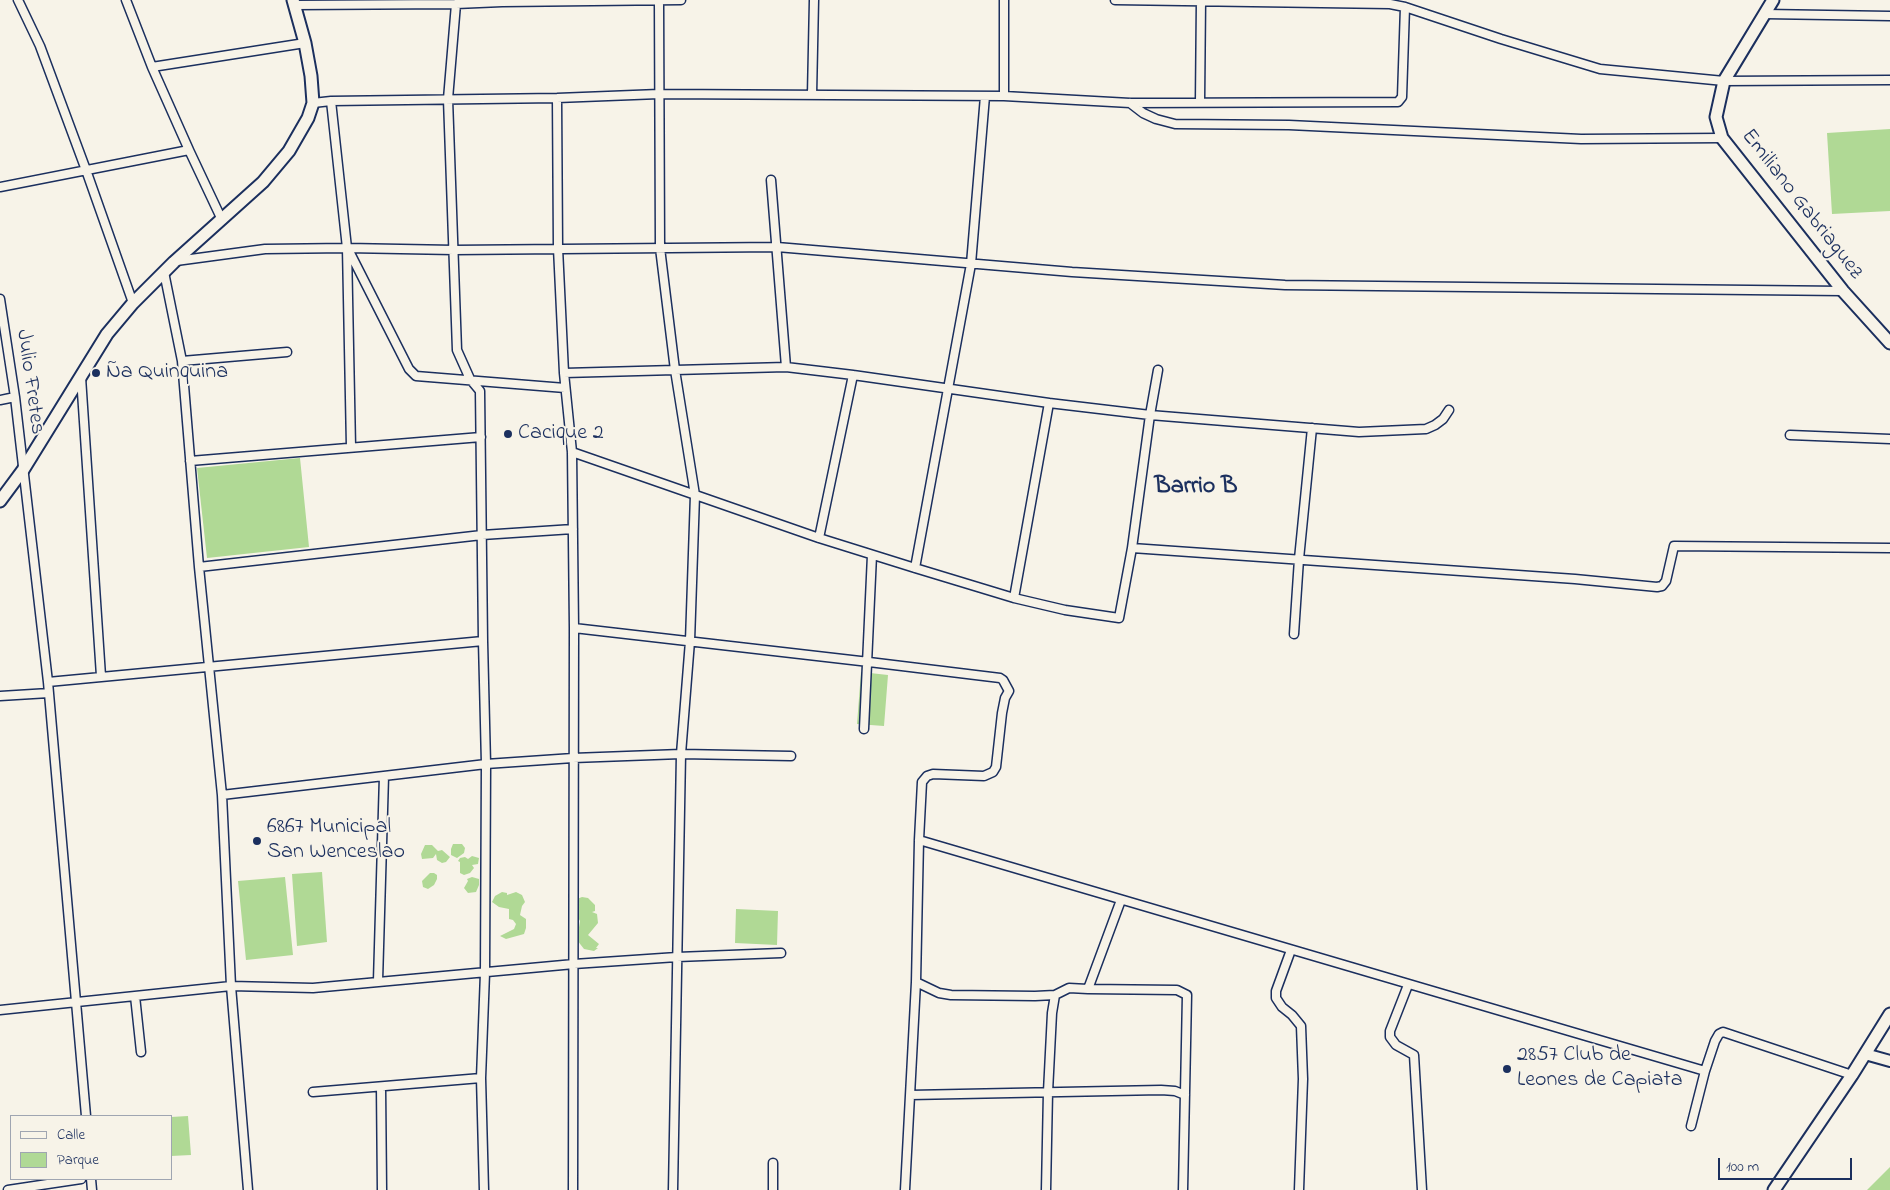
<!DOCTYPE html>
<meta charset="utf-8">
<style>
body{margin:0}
#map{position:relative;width:1890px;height:1190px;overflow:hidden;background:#f7f3e8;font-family:"Indie Flower",sans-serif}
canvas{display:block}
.legend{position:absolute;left:10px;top:1115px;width:162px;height:65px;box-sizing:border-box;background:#f7f3e8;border:1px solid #9fa5b1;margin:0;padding:6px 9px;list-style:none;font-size:15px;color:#1b2f5e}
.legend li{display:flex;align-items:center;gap:10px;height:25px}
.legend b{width:25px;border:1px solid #9fa5b1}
.scale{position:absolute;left:1718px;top:1158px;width:134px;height:22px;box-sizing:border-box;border:2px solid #1b2f5e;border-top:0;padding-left:6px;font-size:15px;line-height:18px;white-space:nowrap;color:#1b2f5e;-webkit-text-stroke:4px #f7f3e8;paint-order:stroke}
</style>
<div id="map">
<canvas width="1890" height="1190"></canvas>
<ul class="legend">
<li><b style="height:6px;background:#f7f3e8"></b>Calle</li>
<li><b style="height:14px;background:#b0d995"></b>Parque</li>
</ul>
<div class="scale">100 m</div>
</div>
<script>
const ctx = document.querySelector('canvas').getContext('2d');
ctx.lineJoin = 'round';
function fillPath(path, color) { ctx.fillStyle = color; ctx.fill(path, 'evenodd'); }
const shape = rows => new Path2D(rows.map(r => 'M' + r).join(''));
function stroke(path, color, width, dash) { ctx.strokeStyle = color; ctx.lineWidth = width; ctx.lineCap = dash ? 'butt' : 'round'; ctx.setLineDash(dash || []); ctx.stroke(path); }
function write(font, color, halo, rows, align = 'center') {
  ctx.font = font + ' "Indie Flower",sans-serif'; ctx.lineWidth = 4; ctx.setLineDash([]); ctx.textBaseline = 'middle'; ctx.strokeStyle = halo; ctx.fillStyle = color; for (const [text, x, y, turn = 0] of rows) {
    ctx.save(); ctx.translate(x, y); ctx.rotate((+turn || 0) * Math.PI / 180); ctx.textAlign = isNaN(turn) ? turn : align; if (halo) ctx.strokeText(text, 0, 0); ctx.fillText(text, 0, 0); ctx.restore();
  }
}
fillPath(shape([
 [1890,129,1890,211,1832,214,1827,133],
 [300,458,309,547,207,558,197,468],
 [861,672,888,675,884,726,857,724],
 [453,844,462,844,465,848,464,853,457,858,451,855,451,849],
 [425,845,432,845,438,851,442,850,450,857,446,862,442,863,437,860,436,854,433,858,422,859,421,854],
 [472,856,479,858,478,864,472,865,474,868,470,873,464,875,460,873,460,862,458,861,460,858,465,857,468,859],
 [322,872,327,942,297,946,292,874],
 [430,873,434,873,437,875,437,879,434,885,428,889,423,887,422,881],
 [285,877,293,955,246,960,238,881],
 [472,877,479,879,479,885,476,892,468,893,464,888,468,881,467,879],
 [502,892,507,893,507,895,516,892,522,895,525,902,522,906,520,915,526,919,526,928,524,934,506,939,500,936,514,929,516,924,513,920,509,919,509,909,499,907,492,902,495,896],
 [582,897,588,898,595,905,595,911,592,912,597,914,598,923,588,935,599,944,596,948,598,948,594,951,584,949,577,940,580,921,577,916,577,899],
 [736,909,778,911,777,945,735,943],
 [188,1116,191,1155,171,1156,171,1117],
 [1890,1167,1890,1190,1867,1190]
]), '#b0d995');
const minor = shape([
 [18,0,40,46,86,170,133,303],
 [126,0,152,67,189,150],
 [1004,0,1004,96],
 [1115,0,1390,4,1405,7],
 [659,1,660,248,675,370,695,495,690,641,681,754,673,1190],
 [456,4,448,99,457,350,470,379,480,391,483,641,486,764,485,973,481,1078,484,1190],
 [294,5,456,4,502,2,681,0],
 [1765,14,1890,16],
 [152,67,305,43],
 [812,95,814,0],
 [557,98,558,248,564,373],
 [331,101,347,248,351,447],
 [1200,102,1201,0],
 [313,103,331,101,557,98,659,94,1004,96,1130,103,1398,102,1402,97,1405,7,1501,39,1600,69,1724,81,1890,80],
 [1130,103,1143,113,1156,119,1175,124,1289,125,1581,139,1722,138],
 [771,180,786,367],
 [0,187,189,150,222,220],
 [348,249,409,369,416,376,565,388],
 [176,261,265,249,347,248,454,250,777,247,1072,272,1285,285,1843,291],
 [164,272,182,361,199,567,222,795,231,986,248,1190],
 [0,299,15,397,48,682,86,1116],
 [182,361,287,352],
 [81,377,101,676],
 [0,400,15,397],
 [1790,435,1890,439],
 [572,452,819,538,915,568,1014,598,1065,610,1119,618,1132,548,1150,415,1158,370],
 [190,461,481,437],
 [819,538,853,375],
 [1132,548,1575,579,1657,587,1662,586,1666,581,1674,546,1890,548],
 [199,567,482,535,573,529],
 [915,568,971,264,985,96],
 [1014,598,1049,403],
 [574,628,869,662,1000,678,1003,680,1009,691,1005,698,1002,713,996,767,993,772,984,776,933,774,927,776,922,782,919,840,916,982,939,993,951,995,1035,996,1055,995],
 [1294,634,1299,559,1312,428],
 [48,682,483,641],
 [0,696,49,693],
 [864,729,872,555],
 [222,795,486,764,573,758,681,754,791,756],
 [919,840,1705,1071,1715,1041,1719,1034,1723,1032,1852,1075],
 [1291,950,1276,991,1276,998,1282,1007,1292,1015,1301,1026,1303,1079,1299,1190],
 [378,981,384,776],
 [1408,985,1390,1031,1390,1037,1396,1045,1414,1055,1422,1190],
 [1088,989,1177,990,1187,995,1183,1190],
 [135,996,141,1052],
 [0,1010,231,986,313,988,574,964,677,957,781,953],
 [381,1087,382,1190],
 [313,1092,481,1078],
 [910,1095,1161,1090,1175,1091,1185,1095],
 [1691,1126,1705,1071],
 [91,1179,92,1190],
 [8,1190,81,1179],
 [573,1190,574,628,572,452,564,373,786,367,853,375,1049,403,1150,415,1359,432,1426,429,1435,425,1443,419,1449,410],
 [773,1190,773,1163],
 [905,1190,916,982],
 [1046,1190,1048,1092,1052,1013,1055,995,1069,988,1088,989,1121,900]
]);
const tertiary = shape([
 [1865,1054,1890,1061]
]);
const secondary = shape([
 [1773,0,1724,81,1716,117,1722,138,1843,291,1890,343],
 [0,501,23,470,107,334,133,303,174,262,263,182,289,151,308,118,313,103,311,76,305,43,293,0],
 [1774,1190,1852,1075,1890,1014]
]);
stroke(minor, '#1b2f5e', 11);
stroke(tertiary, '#1b2f5e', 14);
stroke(secondary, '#1b2f5e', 15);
stroke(minor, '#f7f3e8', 8);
stroke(tertiary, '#f7f3e8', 10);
stroke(secondary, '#f7f3e8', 11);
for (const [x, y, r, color] of [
 [96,373,5,"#1b2f5e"],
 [508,434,5,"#1b2f5e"],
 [257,841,5,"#1b2f5e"],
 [1507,1069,5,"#1b2f5e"]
]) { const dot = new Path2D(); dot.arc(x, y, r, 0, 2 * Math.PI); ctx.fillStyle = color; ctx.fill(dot); stroke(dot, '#f7f3e8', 2); }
write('22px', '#1b2f5e', '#f7f3e8', [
 ["Emiliano Gabriaguez",1801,205,52],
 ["Julio Fretes",29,382,82]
]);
write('22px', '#1b2f5e', '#f7f3e8', [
 ["Ña Quinquina",106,373],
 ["Cacique 2",518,434],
 ["6867 Municipal",267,828],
 ["San Wenceslao",267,853],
 ["2857 Club de",1517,1056],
 ["Leones de Capiata",1517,1081]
], 'left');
write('bold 24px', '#1b2f5e', '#f7f3e8', [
 ["Barrio B",1196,488]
]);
</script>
